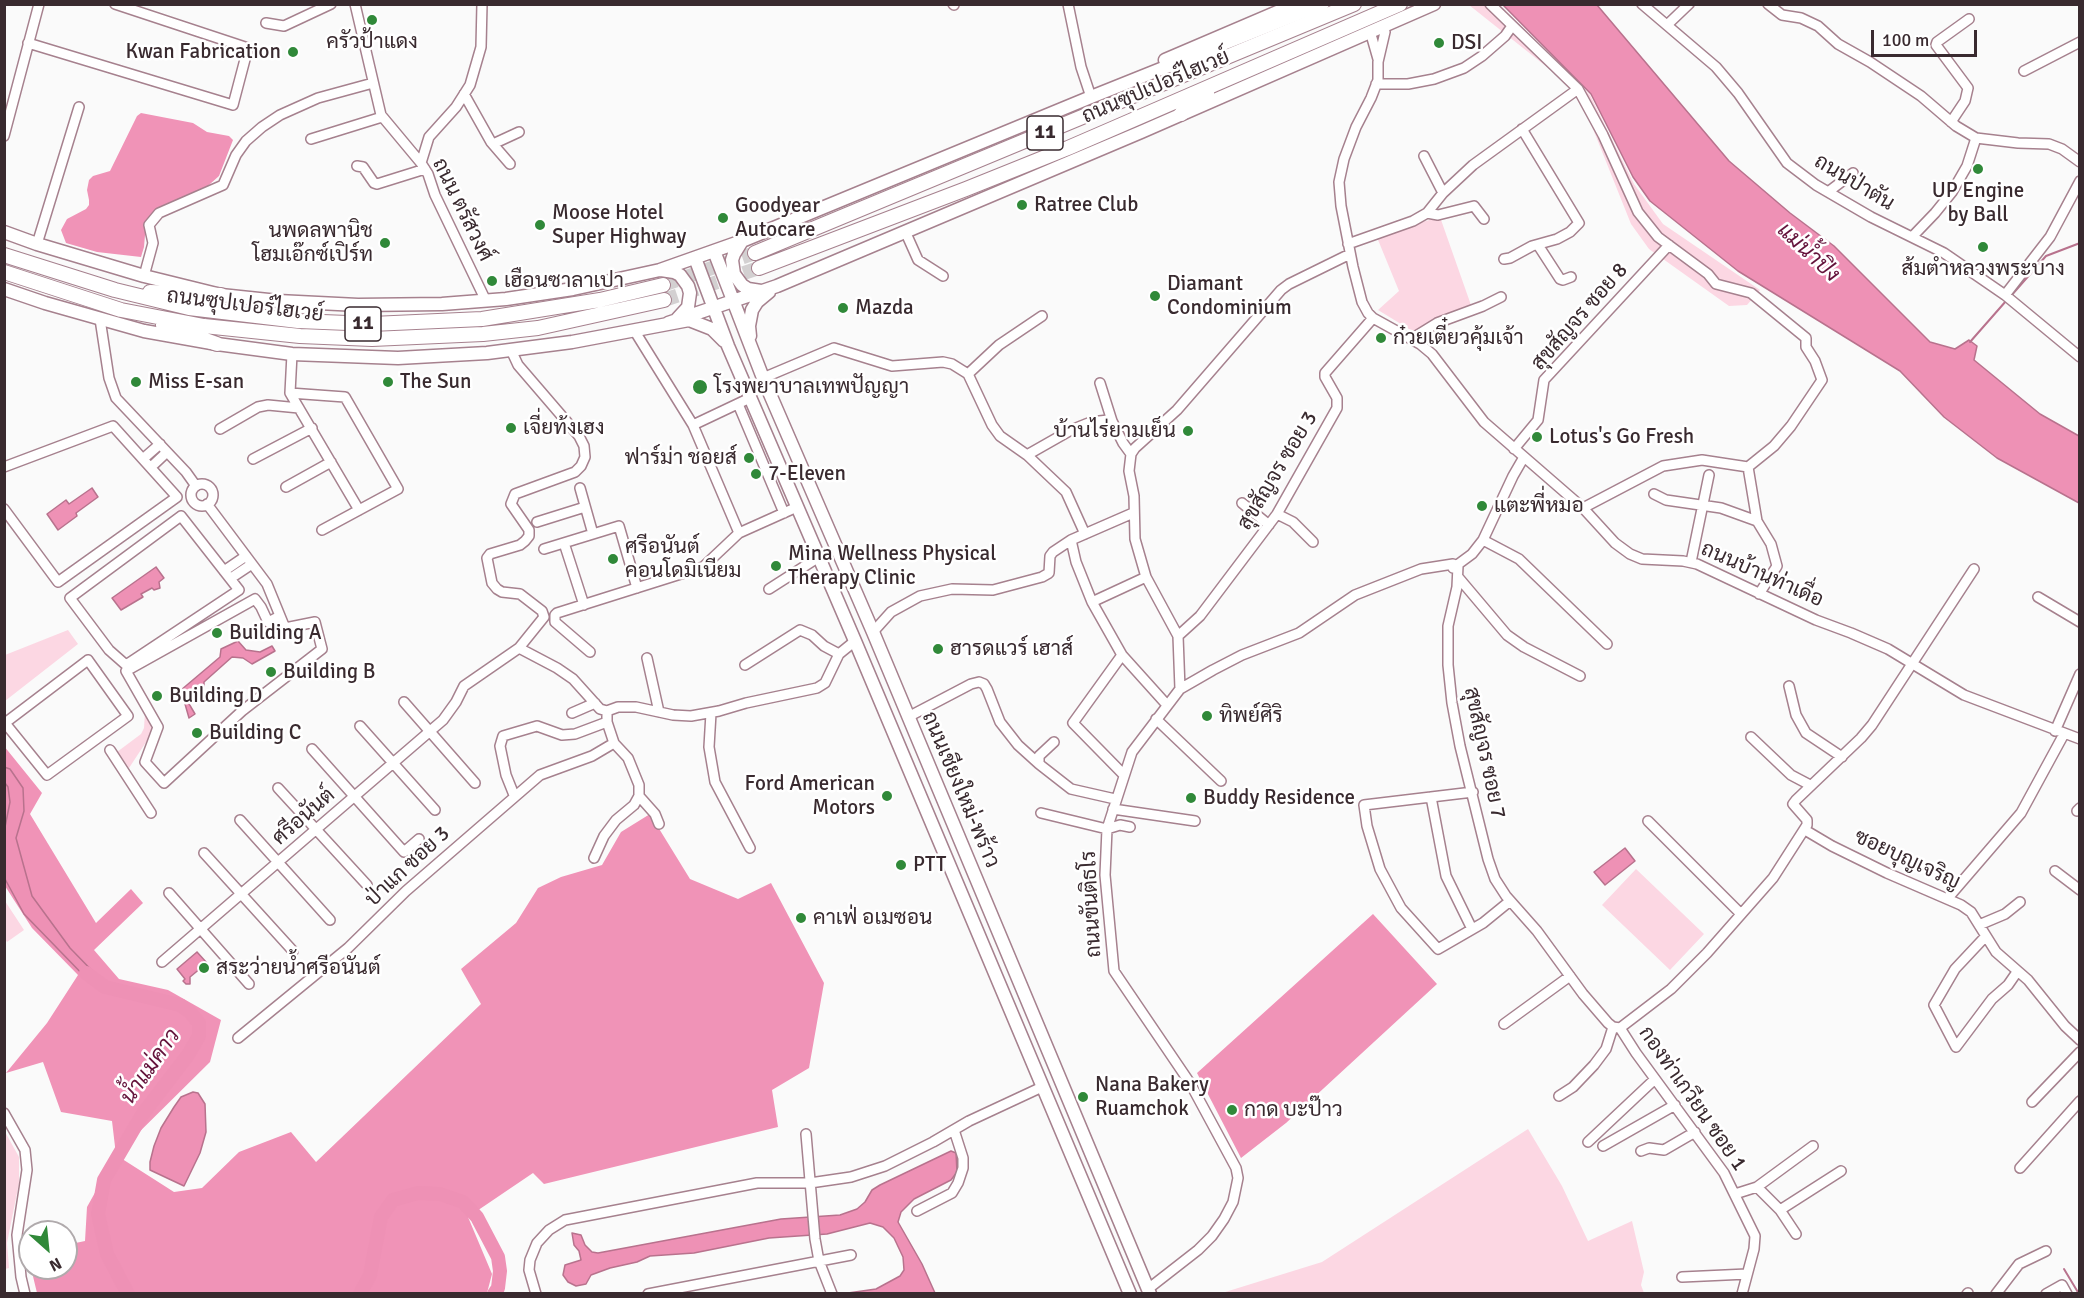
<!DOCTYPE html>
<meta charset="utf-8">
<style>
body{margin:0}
#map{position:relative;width:2084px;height:1298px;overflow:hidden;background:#fafafa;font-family:Signika,sans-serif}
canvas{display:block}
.frame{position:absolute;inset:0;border:6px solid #392a2f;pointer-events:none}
.north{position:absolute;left:18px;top:1220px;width:60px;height:60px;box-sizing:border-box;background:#fff;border:2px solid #b0aaac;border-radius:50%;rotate:153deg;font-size:16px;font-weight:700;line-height:24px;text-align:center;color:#392a2f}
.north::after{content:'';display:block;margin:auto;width:21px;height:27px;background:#308939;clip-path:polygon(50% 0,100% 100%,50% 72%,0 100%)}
.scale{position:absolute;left:1871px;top:30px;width:106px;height:27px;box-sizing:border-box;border:3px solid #392a2f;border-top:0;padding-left:8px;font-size:18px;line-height:21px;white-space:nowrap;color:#392a2f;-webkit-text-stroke:4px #fff;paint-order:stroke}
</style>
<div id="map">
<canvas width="2084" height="1298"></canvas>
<div class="frame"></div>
<div class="north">N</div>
<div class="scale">100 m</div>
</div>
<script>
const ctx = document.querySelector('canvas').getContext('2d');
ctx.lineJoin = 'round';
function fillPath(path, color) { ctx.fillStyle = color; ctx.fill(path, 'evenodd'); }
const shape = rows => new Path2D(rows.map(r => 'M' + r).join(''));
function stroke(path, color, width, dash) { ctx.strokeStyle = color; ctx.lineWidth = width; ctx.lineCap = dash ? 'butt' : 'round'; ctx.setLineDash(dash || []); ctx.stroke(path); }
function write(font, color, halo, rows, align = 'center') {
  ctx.font = font + ' Signika,Sarabun,sans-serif'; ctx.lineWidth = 5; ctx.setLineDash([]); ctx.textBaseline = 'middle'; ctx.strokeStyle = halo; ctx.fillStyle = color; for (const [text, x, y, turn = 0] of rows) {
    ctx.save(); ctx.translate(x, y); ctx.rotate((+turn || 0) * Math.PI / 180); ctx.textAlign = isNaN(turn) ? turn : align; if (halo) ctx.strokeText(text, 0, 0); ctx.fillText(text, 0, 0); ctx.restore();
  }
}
fillPath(shape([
 [1469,5,1500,5,1590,95,1634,184,1663,224,1760,290,1747,305,1729,306,1649,249,1631,224,1583,104,1567,83],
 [1440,217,1472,308,1414,332,1378,310,1399,291,1376,235],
 [68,630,78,644,5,701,5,655],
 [145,712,156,727,129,768,117,752,141,734,144,728],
 [1636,869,1704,934,1670,970,1602,905],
 [5,901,24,930,7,942,5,939],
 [1528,1129,1562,1186,1588,1241,1632,1221,1644,1272,1641,1285,1644,1293,1222,1293,1322,1262],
 [4,1130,19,1157,19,1183,7,1243,9,1268,5,1269]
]), '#fcd7e3');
fillPath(shape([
 [141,113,193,123,207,132,229,136,233,140,219,176,200,193,155,210,146,223,144,247,141,257,97,252,66,243,61,230,67,219,86,209,89,205,89,200,87,190,89,180,93,176,110,171,137,116],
 [4,746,42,793,30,814,96,923,131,889,143,903,94,950,119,979,168,990,221,1020,210,1062,116,1155,174,1192,202,1188,239,1152,291,1132,316,1162,481,1004,461,969,516,923,538,888,561,877,602,865,621,832,650,814,690,879,738,899,771,883,824,983,809,1068,772,1090,778,1127,544,1184,533,1173,468,1217,492,1274,487,1293,37,1293,31,1268,66,1268,66,1245,85,1241,87,1207,116,1155,112,1121,61,1112,43,1062,6,1073,47,1023,78,975,32,928,5,886],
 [1373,914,1437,984,1286,1123,1241,1158,1197,1073]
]), '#f093b7');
const water = shape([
 [1503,5,1597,5,1729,161,1790,213,1834,246,1930,342,1955,349,1969,340,1977,346,1974,360,2040,414,2079,436,2079,503,1997,458,1944,417,1900,371,1738,271,1650,201,1633,177,1591,94,1503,5],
 [92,488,98,497,76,513,77,516,58,530,47,514,66,500,69,504,92,488],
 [156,567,164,578,159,582,160,588,154,590,152,588,141,594,143,597,121,610,112,598,156,567],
 [238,641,246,650,260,652,272,646,275,651,252,664,243,658,232,657,204,682,204,690,192,694,188,702,195,714,189,718,181,690,220,657,221,649,238,641],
 [4,767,10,769,23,788,24,811,16,838,32,896,70,948,104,983,90,982,24,914,5,879,5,827,10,802,8,787,5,783,4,767],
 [1625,848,1635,861,1605,885,1594,872,1625,848],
 [197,952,207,963,190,977,190,984,186,984,183,981,185,979,177,969,197,952],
 [193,1092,198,1093,205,1104,206,1132,200,1153,184,1186,150,1170,150,1162,154,1146,161,1128,174,1107,181,1097,193,1092],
 [951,1151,956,1153,957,1172,951,1180,914,1199,901,1212,898,1222,922,1264,935,1293,848,1293,876,1289,900,1276,904,1270,903,1257,894,1238,883,1227,870,1223,827,1234,769,1238,694,1253,650,1256,637,1262,610,1268,591,1275,586,1284,576,1286,568,1282,563,1275,565,1265,581,1260,579,1251,574,1245,572,1233,581,1235,585,1245,592,1252,598,1253,781,1219,840,1215,857,1209,865,1202,872,1190,880,1185,951,1151]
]);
fillPath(water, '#ee91b5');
stroke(water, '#b8728d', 1.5);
stroke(shape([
 [2010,297,2046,256,2080,243],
 [1970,342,2006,301],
 [2064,1269,2079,1294]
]), '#b8728d', 2);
stroke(shape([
 [86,973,105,987,180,1005,190,1012,199,1023,199,1036,188,1055,142,1115,104,1180,98,1214,107,1254,128,1294],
 [360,1294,370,1275,381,1217,393,1200,418,1193,440,1194,463,1202,477,1217,498,1257,500,1271,498,1288,494,1294]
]), '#ee91b5', 14);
stroke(shape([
 [663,285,755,253],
 [664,300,759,268]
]), '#d3d0d1', 14, [14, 7]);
const minor = shape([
 [355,4,381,115,421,163,428,174,435,195,486,301],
 [953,4,954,5],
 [1068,4,1081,67,1091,97],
 [1490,4,1578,89,1603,135,1638,212,1658,237,1708,274,1716,284,1751,293,1806,338,1806,347,1815,361,1822,380,1791,426,1774,446,1748,467,1757,521,1771,544,1777,566,1759,594],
 [1642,4,1716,67,1738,93,1787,163,1816,185,1871,217,1944,253,2005,295,2080,357],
 [1768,4,1782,15,1801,18,1818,26,1838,44,1870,62,1921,96,1956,126,1976,138,2018,143,2049,144,2062,149,2080,162],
 [266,23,284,26,331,4],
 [1667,25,1689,4],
 [1385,32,1378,62,1378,80,1371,98,1356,127,1344,159,1339,182,1341,206,1353,267,1362,302,1368,313,1373,318,1420,344,1432,354,1484,422,1583,508,1615,543,1630,554,1642,559,1683,561,1697,564,1816,620,1851,633,1888,649,1964,695,2080,739],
 [1372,38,1378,59],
 [28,43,233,105,248,48,115,4],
 [2024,71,2080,42],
 [1376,84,1408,84,1434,79,1464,68,1482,56,1505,36,1512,26],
 [464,94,491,142,510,164],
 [1951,122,1965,101,1968,88,1936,45,1937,42,1969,19],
 [4,136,39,4],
 [311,139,382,117],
 [493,144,519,132],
 [1424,156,1443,193],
 [421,163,429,137,456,107,470,85,481,47,482,4],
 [357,166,363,167,374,183,377,184,425,169],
 [1828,192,1853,173],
 [1427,213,1438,215,1474,206,1484,219],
 [905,231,918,260,943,276],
 [1912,237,1935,213,1952,192,1967,166,1976,138],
 [37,244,79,107],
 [1348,244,1413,221,1427,213,1443,193,1473,165,1578,89],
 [1538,245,1560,279,1563,280,1571,277],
 [1504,259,1510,258,1532,246,1557,239,1570,232,1579,223,1522,129],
 [144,276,153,243,149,225,159,213,223,185,236,155,246,141,262,127,280,115,318,98,373,83],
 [2005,295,2050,237,2080,181],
 [100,319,109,378,116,398,186,472,196,486],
 [634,330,693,425,739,533],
 [1411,339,1437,323,1483,306,1501,297],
 [292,354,290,393,359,510],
 [968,374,999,345,1042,316],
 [763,378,834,348,892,366,943,362,952,364,968,374,992,425,1000,436,1027,455,1066,492,1085,534],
 [1100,383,1112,421],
 [290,393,345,397,398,489,322,530],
 [738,404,784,513],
 [693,425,750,398],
 [220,429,258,407,268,405,299,408],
 [1514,449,1538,420,1544,380,1669,245],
 [1027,455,1071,430,1091,422,1108,420,1112,421,1123,443,1131,454],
 [144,458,160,444],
 [253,459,312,428],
 [4,467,113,426,177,497,58,582,4,509],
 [151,467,167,452],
 '191 495a11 11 0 1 1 22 0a11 11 0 1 1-22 0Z',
 [286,487,331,462],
 [580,488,593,534],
 [1654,494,1666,500,1721,508,1757,521],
 [1242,503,1269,525],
 [207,504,267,584,285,628,315,622,322,649,242,711,164,783,145,762,158,727,126,671,255,599,261,607,268,622,280,616],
 [1583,508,1663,466,1702,460,1748,467],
 [1277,514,1293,522,1313,542],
 [181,516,239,590,126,665,109,650,70,598,181,516],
 [537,522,585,507],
 [1071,540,1076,562,1092,602,1122,655,1167,705],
 [1483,540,1519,559,1607,644],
 [564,543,584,605],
 [544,549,619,526,637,588],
 [1691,562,1709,475],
 [1458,566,1457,587,1448,626,1448,665,1452,703,1460,746,1488,859,1495,879,1506,896,1537,931,1583,994,1608,1023,1613,1027,1620,1028],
 [1453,568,1472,554,1483,540,1513,476,1524,457],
 [224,571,246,556],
 [1458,577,1507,635,1524,647,1580,676],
 [231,578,252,564],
 [769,589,819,557],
 [2038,597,2080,622],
 [1092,602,1146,577],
 [873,632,891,612,920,596,952,589,993,590,1042,577,1049,573,1050,556,1053,552,1071,540,1133,513],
 [1178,636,1200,616,1277,514,1337,408,1337,398,1325,377,1325,373,1373,318],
 [519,648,557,668,573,679,600,709,607,711,618,707,636,707,673,715,691,716,719,711,746,703,817,688,825,683,839,654,855,641],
 [590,652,555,622,555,615,557,613,703,567,739,533,797,507],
 [1122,655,1073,723,1124,775],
 [647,658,659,712],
 [88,660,128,716,47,775,5,723,88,660],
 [745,665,800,630,812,635,824,646,839,654],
 [1789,686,1796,715,1806,733,1842,757],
 [1180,689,1178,636,1146,577,1135,539,1134,496,1129,471,1131,454,1135,448,1177,410,1281,290,1289,284,1350,254],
 [404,702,475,783],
 [572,713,595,703],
 [711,713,709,747,715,782,750,848],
 [908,717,971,684,979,682,984,684,987,689,1000,722,1018,745,1039,764],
 [1156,719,1221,781],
 [360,726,435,810],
 [2055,731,2080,674],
 [1751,737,1791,775,1810,785],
 [1054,742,1039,756,1039,764,1071,789,1115,799],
 [312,749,404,852,419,839],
 [110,750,151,813],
 [278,788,367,885],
 [1473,792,1364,805,1367,826,1380,869,1401,908,1438,949,1483,923,1510,901],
 [514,795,506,775,500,746,503,736,537,726,562,735,575,734,607,722],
 [639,796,655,814,659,824],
 [1431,797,1446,876,1472,929],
 [1113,809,1195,821],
 [2077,811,2080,808],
 [1041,813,1107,829,1120,825,1130,827],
 [240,820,330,920],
 [1648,821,1741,914],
 [1805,830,1832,846,1887,873,1961,905,1971,912,1996,952,2028,980,2065,1026,2080,1040],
 [204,853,293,951],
 [594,858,604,836,616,820,634,805,639,796,639,785,628,758,614,743,607,722,607,711],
 [2055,871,2080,890],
 [169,893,249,984],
 [1947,899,2021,813,2064,734],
 [1979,925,2005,914,2020,902],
 [1985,937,1955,969,1934,1005,1956,1047,1992,999,2008,985,2017,972],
 [162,962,429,732,443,720,456,702,464,686,519,648,544,617,542,611,520,594,502,592,497,589,492,583,487,558,490,554,520,545,525,541,529,536,529,530,511,504,515,494,575,472,581,466,585,457,584,446,579,436,518,365,511,350],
 [1504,1024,1570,976],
 [1620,1028,1671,989,1707,953,1773,878,1807,825,1807,820,1793,804,1796,800,1861,738,1872,725,1974,569],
 [1620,1028,1636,1053,1724,1173,1755,1236,1754,1249,1742,1294],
 [238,1038,348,948,406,891,540,775,592,756,614,743],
 [1559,1096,1573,1087,1594,1065,1606,1049,1613,1027],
 [2032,1102,2080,1052],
 [4,1113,25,1150,27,1170,17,1235,21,1277,25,1294],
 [806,1134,815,1239,819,1261,832,1294],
 [1588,1142,1655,1079],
 [1603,1146,1675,1105],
 [1641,1151,1649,1148,1664,1150,1695,1132],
 [2020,1168,2080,1101],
 [1757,1187,1780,1210,1796,1234],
 [1735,1194,1757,1187,1813,1146],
 [1780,1210,1841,1171],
 [917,1211,952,1193,958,1183,963,1168,963,1158,954,1130],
 [1682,1277,1747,1274],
 [1148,1289,1198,1250,1212,1236,1224,1219,1233,1202,1238,1178,1236,1168,1190,1083,1114,971,1105,875,1107,829,1132,752,1180,689,1213,670,1242,655,1299,633,1355,595,1421,569,1453,564,1458,566],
 [536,1294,529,1270,530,1260,537,1243,549,1230,565,1220,757,1183,810,1183,851,1177,885,1166,933,1142,969,1121,1042,1087],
 [648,1294,851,1255],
 [1967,1294,1968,1293],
 [1996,1294,2019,1264,2046,1251],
 [2046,1294,2062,1285,2067,1294]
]);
const major = shape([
 [1165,60,1296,4],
 [4,232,37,244,144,276,221,295,278,301,358,305,442,304,506,299,573,289,660,270,742,241,1091,97,1323,4],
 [742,241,734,254,732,260,734,274,742,285,748,289,761,291],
 [714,251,763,378,873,632,1150,1294],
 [695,258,728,346,855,641,1130,1294],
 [661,270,674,272,680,275,688,286,690,293,688,307,677,319],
 [4,289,45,303,144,331,217,344,292,354,398,358,487,353,572,342,689,320,712,329,724,341],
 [668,323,777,286,1141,132,1434,4],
 [750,336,749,326,752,310,757,302,769,292]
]);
const highway = shape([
 [1171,65,1211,58],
 [1181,114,1207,93],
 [755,253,1354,4],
 [4,255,115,290,189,308,298,321,372,324,482,319,600,300,663,285],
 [759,268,966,189,1068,148,1400,4],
 [4,272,121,310,204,326,300,336,372,339,483,334,538,328,664,300],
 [150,292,221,295],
 [163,325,217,344]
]);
stroke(minor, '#a6818e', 12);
stroke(major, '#a6818e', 15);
stroke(highway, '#a6818e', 16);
stroke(minor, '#fff', 9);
stroke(major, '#fff', 12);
stroke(highway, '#fff', 14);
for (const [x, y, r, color] of [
 [372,20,6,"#308939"],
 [1439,43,6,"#308939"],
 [293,52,6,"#308939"],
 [1978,169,6,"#308939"],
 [1022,205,6,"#308939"],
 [723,218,6,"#308939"],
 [540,225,6,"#308939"],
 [385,243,6,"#308939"],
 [1983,247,6,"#308939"],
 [492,281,6,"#308939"],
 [1155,296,6,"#308939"],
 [843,308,6,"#308939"],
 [1381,338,6,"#308939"],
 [136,382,6,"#308939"],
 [388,382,6,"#308939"],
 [700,387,8,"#308939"],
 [511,428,6,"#308939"],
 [1188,431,6,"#308939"],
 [1537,437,6,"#308939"],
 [749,458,6,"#308939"],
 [756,474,6,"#308939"],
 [1482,506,6,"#308939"],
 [613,559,6,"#308939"],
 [776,566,6,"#308939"],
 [217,633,6,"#308939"],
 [938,649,6,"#308939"],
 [271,672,6,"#308939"],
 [157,696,6,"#308939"],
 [1207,716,6,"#308939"],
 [197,733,6,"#308939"],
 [887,796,6,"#308939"],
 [1191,798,6,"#308939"],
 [901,865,6,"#308939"],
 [801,918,6,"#308939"],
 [204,968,6,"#308939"],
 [1083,1097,6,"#308939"],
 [1232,1110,6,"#308939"]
]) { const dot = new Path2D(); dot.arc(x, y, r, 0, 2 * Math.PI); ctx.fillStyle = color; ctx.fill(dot); stroke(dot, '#fff', 2); }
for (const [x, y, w] of [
 [1045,133,36],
 [363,324,36]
]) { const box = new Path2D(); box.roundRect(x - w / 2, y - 17, w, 34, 4.5); ctx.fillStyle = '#fff'; ctx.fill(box); stroke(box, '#392a2f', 1.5); }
write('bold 20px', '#392a2f', null, [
 ["11",1045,133],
 ["11",363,324]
]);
write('21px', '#392a2f', '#fff', [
 ["ครัวป้าแดง",372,42,"center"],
 ["DSI",1451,43],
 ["Kwan Fabrication",281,52,"right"],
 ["UP Engine",1978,191,"center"],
 ["by Ball",1978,215,"center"],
 ["Ratree Club",1034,205],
 ["Goodyear",735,206],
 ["Autocare",735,230],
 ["Moose Hotel",552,213],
 ["Super Highway",552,237],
 ["นพดลพานิช",373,231,"right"],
 ["โฮมเอ๊กซ์เปิร์ท",373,255,"right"],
 ["ส้มตำหลวงพระบาง",1983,269,"center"],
 ["เฮือนซาลาเปา",504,281],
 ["Diamant",1167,284],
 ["Condominium",1167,308],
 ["Mazda",855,308],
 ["ก๋วยเตี๋ยวคุ้มเจ้า",1393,338],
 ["Miss E-san",148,382],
 ["The Sun",400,382],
 ["โรงพยาบาลเทพปัญญา",714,387],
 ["เจี่ยท้งเฮง",523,428],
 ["บ้านไร่ยามเย็น",1176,431,"right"],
 ["Lotus's Go Fresh",1549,437],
 ["ฟาร์ม่า ชอยส์",737,458,"right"],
 ["7-Eleven",768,474],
 ["แตะพี่หมอ",1494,506],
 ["ศรีอนันต์",625,547],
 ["คอนโดมิเนียม",625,571],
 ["Mina Wellness Physical",788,554],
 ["Therapy Clinic",788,578],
 ["Building A",229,633],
 ["ฮารดแวร์ เฮาส์",950,649],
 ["Building B",283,672],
 ["Building D",169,696],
 ["ทิพย์ศิริ",1219,716],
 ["Building C",209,733],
 ["Ford American",875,784,"right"],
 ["Motors",875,808,"right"],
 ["Buddy Residence",1203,798],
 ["PTT",913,865],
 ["คาเฟ่ อเมซอน",813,918],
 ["สระว่ายน้ำศรีอนันต์",216,968],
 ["Nana Bakery",1095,1085],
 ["Ruamchok",1095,1109],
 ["กาด บะป๊าว",1244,1110]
], 'left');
write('21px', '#392a2f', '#fff', [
 ["ถนนซุปเปอร์ไฮเวย์",1156,87,-23],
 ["ถนนป่าตัน",1854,183,31],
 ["ถนน ตรัสวงศ์",462,210,64],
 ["ถนนซุปเปอร์ไฮเวย์",245,306,7],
 ["สุขสัญจร ซอย 8",1580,317,-49],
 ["สุขสัญจร ซอย 3",1278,471,-59],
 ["ถนนบ้านท่าเดื่อ",1762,575,24],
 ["สุขสัญจร ซอย 7",1484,753,78],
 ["ถนนเชียงใหม่-พร้าว",960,790,67],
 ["ศรีอนันต์",304,817,-41],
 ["ซอยบุญเจริญ",1907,860,25],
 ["ป่าแก ซอย 3",408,867,-43],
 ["ถนนขันติธโร",1092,904,-93],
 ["กองท่าเกวียน ซอย 1",1692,1099,55]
]);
write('italic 22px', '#64133b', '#fff', [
 ["แม่น้ำปิง",1808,253,43],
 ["น้ำแม่คาว",151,1067,-55]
]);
</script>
